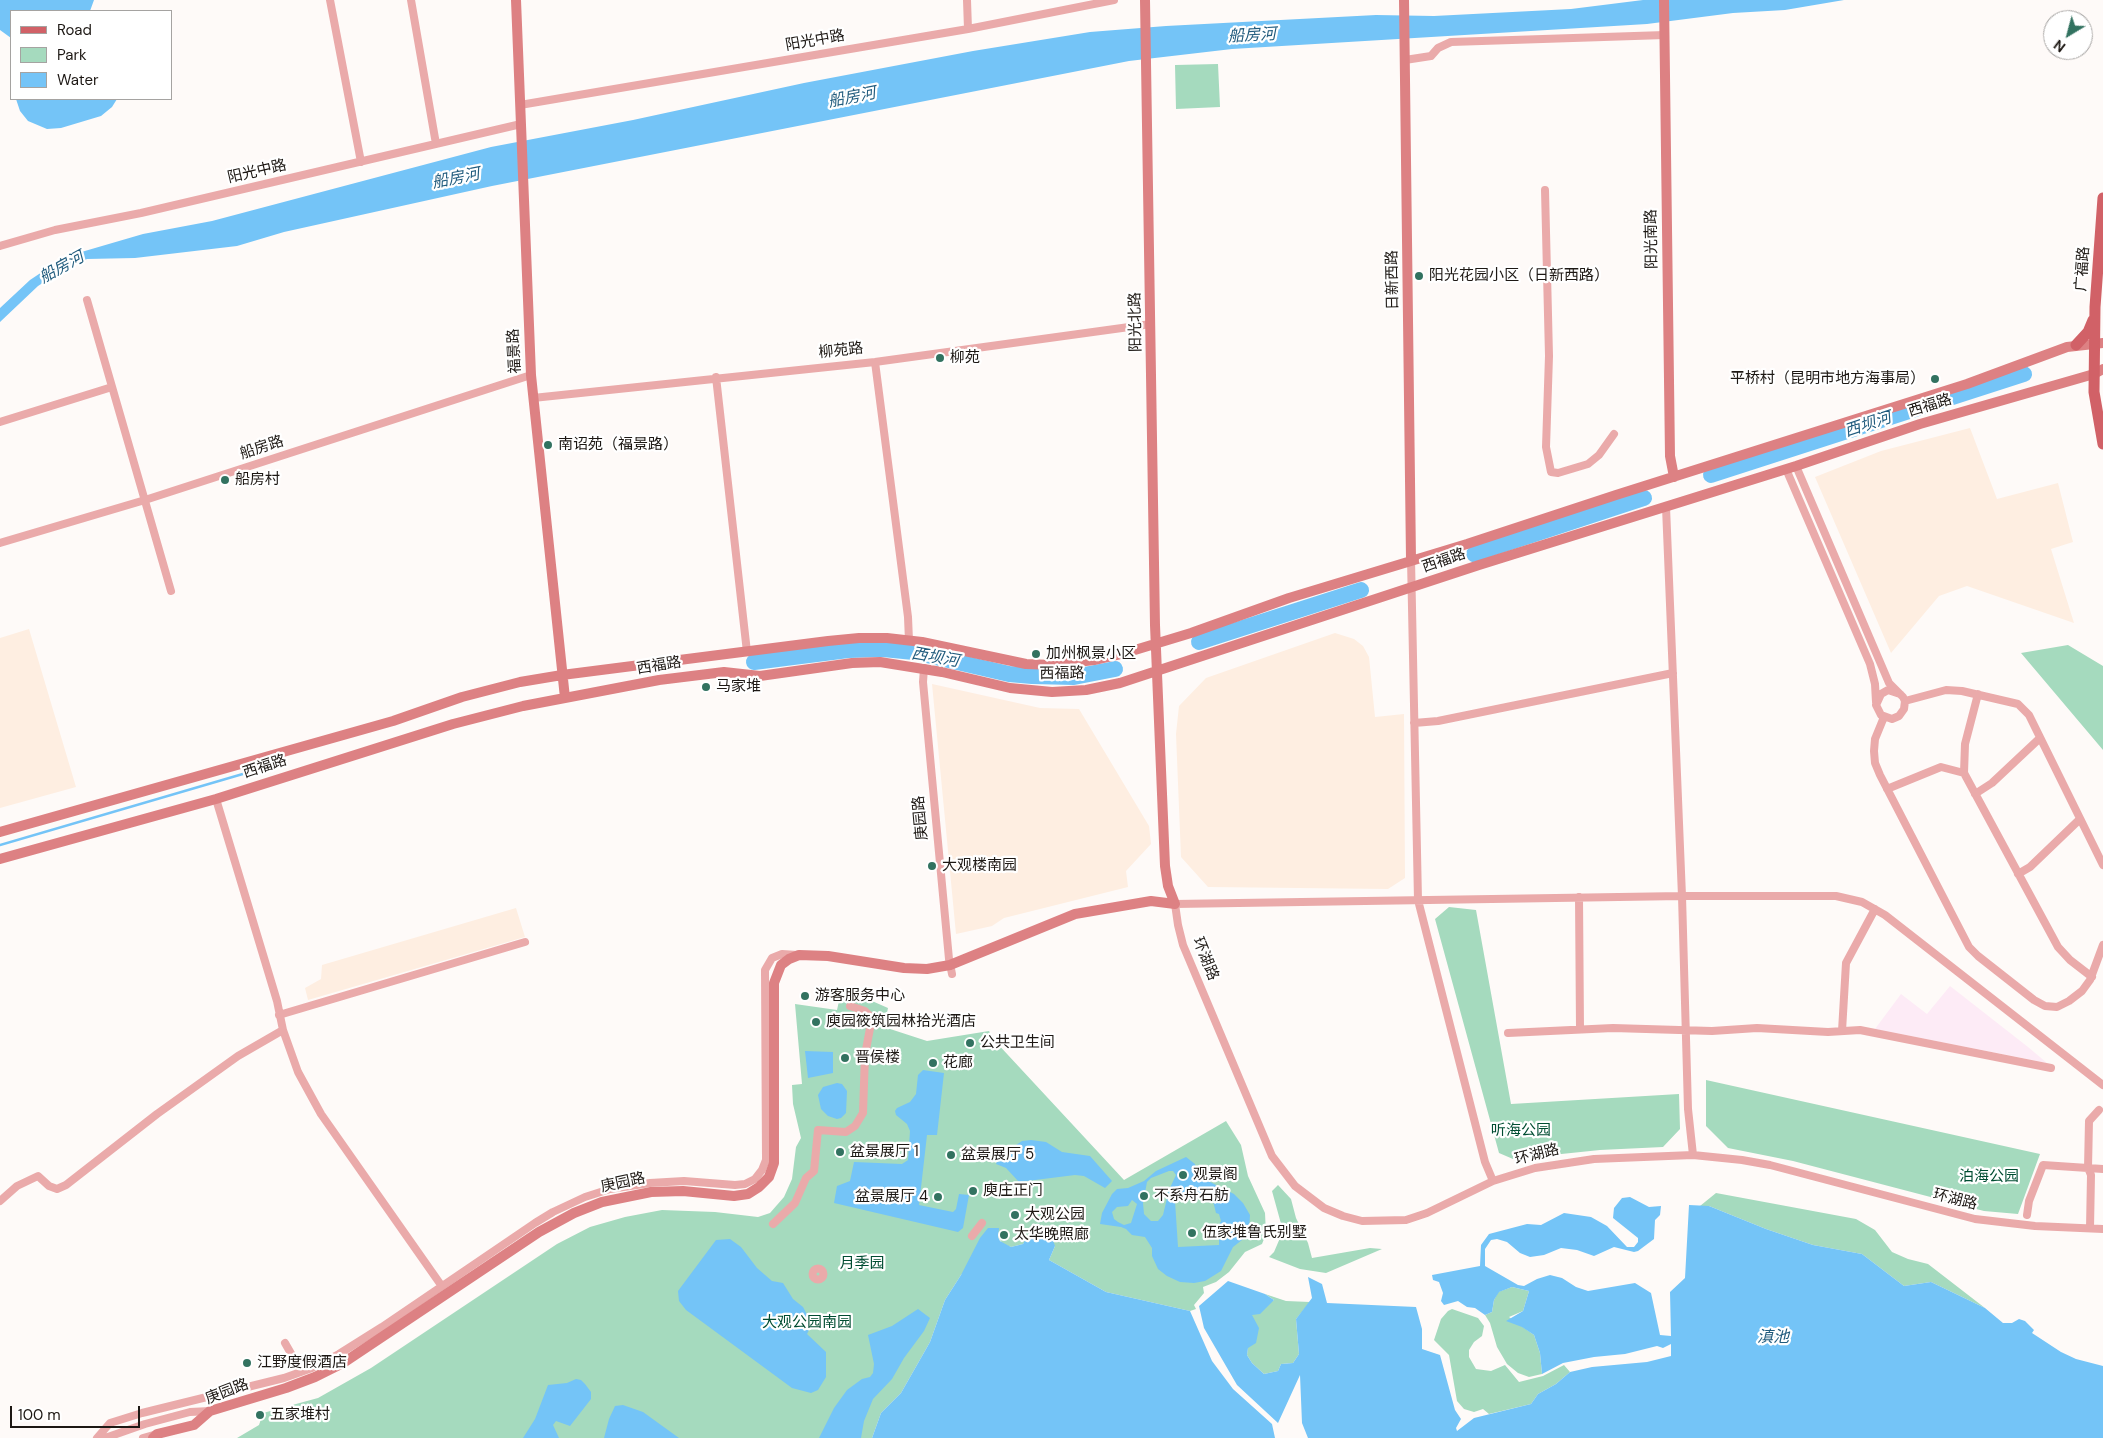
<!DOCTYPE html>
<meta charset="utf-8">
<style>
body{margin:0}
#map{position:relative;width:2103px;height:1438px;overflow:hidden;background:#fefaf8;font-family:"DM Sans",sans-serif}
canvas{display:block}
.legend{position:absolute;left:10px;top:10px;width:162px;height:90px;box-sizing:border-box;background:#fff;border:1px solid #a5a3a1;margin:0;padding:6px 9px;list-style:none;font-size:15px;color:#1d1814}
.legend li{display:flex;align-items:center;gap:10px;height:25px}
.legend b{width:25px;border:1px solid #a5a3a1}
.north{position:absolute;left:2043px;top:10px;width:50px;height:50px;box-sizing:border-box;background:#fff;border:1px solid #a5a3a1;border-radius:50%;rotate:217deg;font-size:14px;font-weight:700;line-height:20px;text-align:center;color:#1d1814}
.north::after{content:'';display:block;margin:auto;width:18px;height:22px;background:#327260;clip-path:polygon(50% 0,100% 100%,50% 72%,0 100%)}
.scale{position:absolute;left:10px;top:1406px;width:130px;height:22px;box-sizing:border-box;border:2px solid #1d1814;border-top:0;padding-left:6px;font-size:15px;line-height:18px;white-space:nowrap;color:#1d1814;-webkit-text-stroke:4px #fff;paint-order:stroke}
</style>
<div id="map">
<canvas width="2103" height="1438"></canvas>
<ul class="legend">
<li><b style="height:6px;background:#d16167"></b>Road</li>
<li><b style="height:14px;background:#a5dabe"></b>Park</li>
<li><b style="height:14px;background:#74c4f7"></b>Water</li>
</ul>
<div class="north">N</div>
<div class="scale">100 m</div>
</div>
<script>
const ctx = document.querySelector('canvas').getContext('2d');
ctx.lineJoin = 'round';
function fillPath(path, color) { ctx.fillStyle = color; ctx.fill(path, 'evenodd'); }
const shape = rows => new Path2D(rows.map(r => 'M' + r).join(''));
function stroke(path, color, width, dash) { ctx.strokeStyle = color; ctx.lineWidth = width; ctx.lineCap = dash ? 'butt' : 'round'; ctx.setLineDash(dash || []); ctx.stroke(path); }
function write(font, color, halo, rows, align = 'center') {
  ctx.font = font + ' "DM Sans","Noto Sans SC",sans-serif'; ctx.lineWidth = 4.5; ctx.setLineDash([]); ctx.textBaseline = 'middle'; ctx.strokeStyle = halo; ctx.fillStyle = color; for (const [text, x, y, turn = 0] of rows) {
    ctx.save(); ctx.translate(x, y); ctx.rotate((+turn || 0) * Math.PI / 180); ctx.textAlign = isNaN(turn) ? turn : align; if (halo) ctx.strokeText(text, 0, 0); ctx.fillText(text, 0, 0); ctx.restore();
  }
}
fillPath(shape([
 [1970,428,1997,499,2058,483,2073,542,2051,549,2074,623,1967,586,1939,596,1891,653,1815,477,1881,451],
 [29,629,76,787,0,808,0,638],
 [1335,633,1354,639,1363,646,1369,657,1375,717,1404,714,1405,878,1388,889,1208,887,1181,857,1176,734,1179,706,1206,678],
 [932,684,1040,708,1079,709,1149,826,1151,844,1126,871,1128,887,1004,918,992,926,956,934],
 [516,908,525,937,308,1000,305,988,321,979,322,965]
]), '#feeee1');
fillPath(shape([
 [1950,986,2028,1047,2047,1063,1875,1029,1901,994,1927,1014]
]), '#fdebf6');
fillPath(shape([
 [1218,64,1220,107,1176,109,1175,65],
 [2068,645,2103,666,2103,750,2021,653],
 [1449,907,1476,910,1511,1104,1679,1094,1680,1129,1663,1147,1600,1150,1513,1159,1499,1153,1435,919],
 [841,992,873,997,872,1001,888,1008,884,1027,927,1041,989,1031,995,1041,1124,1180,1226,1121,1241,1145,1248,1176,1265,1213,1266,1234,1262,1244,1245,1252,1229,1272,1216,1282,1203,1287,1204,1293,1194,1305,1196,1309,1190,1311,1106,1292,1049,1260,1055,1246,1029,1237,1023,1244,1011,1247,1003,1244,998,1237,961,1275,945,1300,930,1342,901,1393,881,1413,872,1438,237,1438,259,1425,263,1413,318,1398,371,1368,557,1244,590,1227,625,1217,662,1210,715,1212,758,1217,770,1213,784,1197,792,1179,796,1147,801,1138,793,1104,792,1085,802,1084,795,1004,837,1010],
 [1706,1080,2040,1154,2018,1214,1984,1211,1793,1161,1728,1148,1706,1126],
 [1278,1185,1291,1199,1296,1218,1308,1243,1312,1258,1370,1248,1382,1249,1326,1273,1300,1269,1269,1257,1274,1252,1283,1231,1272,1191],
 [1716,1193,1856,1219,1875,1230,1892,1252,1908,1259,1928,1264,1985,1308,1931,1282,1904,1286,1862,1254,1813,1245,1766,1229,1709,1206,1700,1206],
 [1512,1287,1529,1291,1523,1311,1509,1317,1534,1335,1540,1353,1542,1374,1529,1377,1518,1373,1507,1364,1497,1347,1490,1323,1485,1315,1492,1312,1494,1300,1498,1292],
 [1265,1294,1286,1301,1310,1302,1296,1319,1299,1354,1293,1363,1281,1364,1278,1371,1264,1374,1252,1363,1247,1355,1252,1314,1274,1300],
 [1452,1309,1478,1318,1484,1326,1482,1336,1474,1342,1469,1350,1469,1357,1476,1369,1491,1371,1505,1365,1519,1382,1543,1376,1564,1365,1570,1372,1556,1384,1538,1394,1531,1404,1489,1414,1483,1409,1474,1412,1464,1409,1457,1401,1449,1355,1434,1340,1441,1319,1448,1311]
]), '#a5dabe');
fillPath(shape([
 [0,0,94,0,90,11,11,11,11,38,0,30],
 [1643,0,1844,0,1785,10,1733,13,1647,24,1232,49,1129,61,492,186,284,232,237,246,135,258,87,259,61,271,38,286,0,322,0,308,30,280,57,262,78,253,143,234,212,221,491,147,633,120,804,83,973,51,1090,32,1166,26,1376,15,1434,16,1571,9],
 [16,99,117,99,112,107,101,116,61,128,47,129,28,121,20,111],
 [805,1051,833,1052,833,1073,808,1078],
 [923,1070,944,1073,937,1135,927,1135,919,1205,953,1212,956,1209,959,1194,969,1195,963,1228,958,1232,834,1203,837,1186,850,1181,854,1162,902,1164,908,1160,910,1131,907,1124,896,1115,895,1111,897,1108,910,1102,916,1094,918,1075],
 [837,1083,842,1084,847,1091,846,1113,841,1118,837,1119,828,1116,821,1109,818,1095,823,1087],
 [1031,1140,1046,1142,1062,1152,1090,1156,1112,1181,1105,1188,1084,1176,1075,1175,1019,1182,1006,1168,996,1164,997,1161,1003,1154,1022,1141],
 [1186,1157,1195,1164,1198,1176,1234,1194,1243,1203,1250,1215,1249,1232,1242,1240,1233,1247,1221,1271,1205,1281,1194,1283,1180,1282,1167,1276,1158,1269,1152,1256,1152,1248,1145,1237,1132,1235,1126,1229,1121,1227,1100,1224,1102,1213,1112,1194,1117,1189,1128,1188,1144,1181,1156,1171],
 [1169,1171,1173,1171,1176,1175,1169,1190,1163,1215,1158,1221,1151,1221,1144,1214,1143,1203,1147,1182,1151,1178],
 [1211,1193,1216,1213,1219,1214,1221,1221,1219,1225,1219,1245,1178,1247,1175,1201,1177,1194],
 [1132,1200,1137,1204,1131,1223,1124,1225,1118,1222,1114,1219,1112,1212,1117,1207,1128,1206],
 [1630,1197,1649,1207,1661,1206,1660,1215,1655,1220,1654,1239,1638,1251,1634,1252,1614,1247,1594,1256,1577,1250,1561,1248,1544,1255,1530,1257,1520,1253,1507,1242,1497,1239,1491,1240,1485,1249,1485,1266,1518,1285,1524,1286,1537,1279,1550,1275,1562,1278,1576,1287,1588,1291,1635,1283,1651,1293,1660,1335,1671,1336,1670,1292,1685,1278,1689,1205,1709,1206,1766,1229,1813,1245,1862,1254,1904,1286,1931,1282,1985,1308,2003,1323,2012,1323,2019,1319,2025,1321,2034,1330,2032,1333,2061,1352,2076,1359,2103,1366,2103,1438,1308,1438,1302,1423,1300,1375,1278,1423,1237,1385,1204,1328,1199,1306,1228,1281,1265,1294,1274,1300,1260,1314,1252,1315,1259,1328,1256,1343,1248,1348,1247,1355,1252,1363,1264,1374,1278,1371,1281,1364,1293,1363,1299,1354,1296,1319,1312,1298,1308,1277,1322,1284,1327,1303,1416,1307,1422,1329,1422,1349,1440,1355,1455,1410,1461,1419,1456,1428,1457,1431,1474,1418,1531,1404,1538,1394,1556,1384,1570,1372,1592,1367,1647,1362,1671,1356,1671,1344,1663,1348,1657,1346,1625,1354,1594,1357,1563,1363,1542,1374,1540,1353,1534,1335,1522,1327,1506,1321,1523,1311,1529,1291,1512,1287,1499,1292,1494,1300,1492,1312,1485,1315,1475,1308,1467,1307,1458,1301,1444,1305,1441,1301,1443,1293,1439,1282,1433,1280,1432,1275,1480,1266,1481,1245,1489,1234,1527,1224,1541,1225,1564,1213,1591,1217,1607,1226,1627,1247,1634,1247,1638,1242,1638,1238,1613,1218,1614,1208,1622,1198],
 [988,1228,999,1228,998,1237,1000,1241,1011,1247,1023,1244,1030,1232,1052,1238,1055,1246,1049,1260,1106,1292,1190,1311,1212,1361,1233,1389,1272,1424,1275,1438,872,1438,881,1413,901,1393,930,1342,945,1300,961,1275,980,1238],
 [730,1239,741,1247,757,1268,772,1281,783,1283,793,1299,803,1307,812,1324,807,1334,826,1352,826,1377,818,1390,811,1393,792,1388,686,1310,679,1301,678,1291,716,1240],
 [918,1309,930,1318,924,1331,904,1358,892,1379,873,1399,864,1421,861,1438,819,1438,834,1408,847,1390,862,1379,870,1377,873,1373,874,1364,868,1335,892,1326],
 [576,1379,581,1380,585,1384,591,1392,591,1399,570,1426,556,1421,553,1425,559,1438,523,1438,535,1419,548,1385,567,1383],
 [623,1405,643,1412,679,1438,604,1438,609,1419,615,1406]
]), '#74c4f7');
stroke(shape([
 [0,845,253,771]
]), '#74c4f7', 2.5);
stroke(shape([
 [1711,475,2024,374],
 [1474,554,1644,498],
 [1199,642,1361,590],
 [754,662,848,650,883,649,914,652,1009,674,1032,676,1074,677,1115,669]
]), '#74c4f7', 16);
stroke(shape([
 [330,0,361,162],
 [411,0,436,144],
 [967,0,968,29],
 [1405,60,1431,56,1438,48,1451,42,1665,35],
 [520,105,968,29,1114,0],
 [1545,190,1549,356,1546,447,1551,472,1558,473,1588,464,1599,455,1614,434],
 [0,246,55,230,141,213,521,124],
 [87,300,171,591],
 [875,362,908,617,909,641],
 [716,377,747,652],
 [533,398,875,362,1151,324],
 [0,422,112,387],
 [1796,466,1889,683,1903,697,1905,701,1904,709,1899,716,1892,719,1881,715,1876,705,1881,694,1888,690,1900,694],
 [1786,469,1870,664,1875,684,1876,702],
 [1666,507,1682,896,1688,1109,1693,1155],
 [0,543,145,500,531,375],
 [1411,559,1418,900,1485,1162,1493,1181],
 [924,668,923,682,949,959,952,974],
 [1978,694,1965,744,1964,773,2058,947,2070,960,2092,977],
 [1905,701,1946,690,1962,691,2018,704,2029,715,2103,865],
 [1884,717,1875,739,1874,751,1875,763,1880,775,1969,947,1978,956,2034,1000,2045,1006,2057,1007,2069,1001,2082,991,2090,980,2103,945],
 [1414,723,1438,721,1673,673],
 [1887,789,1941,767,1964,773],
 [1975,794,1992,783,2040,738],
 [216,799,277,1001,283,1030,298,1072,321,1114,441,1285],
 [2018,874,2030,867,2080,819],
 [1579,897,1580,1029],
 [279,1015,525,942],
 [1842,1031,1846,963,1875,909],
 [1508,1033,1613,1028,1712,1031,1757,1028,1828,1032,1860,1030,2051,1068],
 [2103,1085,1885,915,1862,902,1836,896,1682,896,1175,904,1178,925,1183,945,1272,1156,1295,1186,1324,1208,1343,1216,1362,1221,1406,1220,1427,1213,1493,1181,1535,1168,1594,1159,1693,1155,1742,1160,1770,1165,1975,1219,2035,1226,2103,1229],
 [0,1201,17,1186,38,1176,49,1186,57,1189,66,1185,157,1114,238,1056,283,1030],
 [2027,1215,2029,1201,2043,1165,2103,1169],
 [773,1224,795,1203,806,1178,814,1171,818,1130,846,1132,855,1126,863,1113,865,1055,871,1023,870,1016,865,1011,850,1006],
 [2090,1228,2091,1175,2088,1168,2089,1121,2099,1110],
 [972,1236,982,1223],
 '812.5 1274a5.5 5.5 0 1 1 11 0a5.5 5.5 0 1 1-11 0Z',
 [285,1343,301,1371],
 [97,1438,110,1423,142,1413,284,1378,312,1368,339,1354,382,1327,535,1223,553,1212,585,1197,610,1189,650,1183,684,1181,735,1185,745,1184,755,1179,762,1170,766,1160,765,970,772,958,782,954,797,955],
 [105,1438,145,1424,190,1412,210,1411],
 [143,1438,157,1434]
]), '#eaaaaa', 8);
stroke(shape([
 [516,0,531,375,565,698],
 [1404,0,1411,559],
 [1664,0,1670,456,1674,477],
 [0,832,393,721,462,697,520,682,562,675,828,641,859,638,887,638,922,642,1026,664,1053,665,1094,660,1125,653,1191,633,1289,598,1467,544,1616,495,1967,384,2067,347,2103,343],
 [0,859,216,799,453,724,523,706,659,680,724,672,760,676,852,663,880,662,942,672,1010,688,1052,692,1086,690,1120,683,1479,565,1796,466,1920,424,2094,374,2103,369],
 [153,1438,157,1434,194,1425,210,1411,286,1388,315,1377,343,1363,539,1232,574,1213,602,1202,651,1192,683,1191,734,1196,748,1194,759,1187,769,1177,774,1163,774,983,781,965,789,959,799,955,828,956,904,968,927,969,950,965,1075,914,1151,901,1175,904,1168,886,1165,866,1155,625,1145,0]
]), '#dd8183', 10);
stroke(shape([
 [2103,198,2095,307,2094,392,2103,444],
 [2076,345,2088,332,2093,320]
]), '#d16167', 11);
for (const [x, y, r, color] of [
 [1419,276,5,"#327260"],
 [940,358,5,"#327260"],
 [1935,379,5,"#327260"],
 [548,445,5,"#327260"],
 [225,480,5,"#327260"],
 [1036,654,5,"#327260"],
 [706,687,5,"#327260"],
 [932,866,5,"#327260"],
 [805,996,5,"#327260"],
 [816,1022,5,"#327260"],
 [970,1043,5,"#327260"],
 [845,1058,5,"#327260"],
 [933,1063,5,"#327260"],
 [840,1152,5,"#327260"],
 [951,1155,5,"#327260"],
 [1183,1175,5,"#327260"],
 [973,1191,5,"#327260"],
 [1144,1196,5,"#327260"],
 [938,1197,5,"#327260"],
 [1015,1215,5,"#327260"],
 [1192,1233,5,"#327260"],
 [1004,1235,5,"#327260"],
 [247,1363,5,"#327260"],
 [260,1415,5,"#327260"]
]) { const dot = new Path2D(); dot.arc(x, y, r, 0, 2 * Math.PI); ctx.fillStyle = color; ctx.fill(dot); stroke(dot, '#fff', 2); }
write('15px', '#1d1814', '#fff', [
 ["阳光中路",815,41,-10],
 ["阳光中路",257,172,-13],
 ["阳光南路",1652,239,-91],
 ["广福路",2083,269,-86],
 ["日新西路",1393,280,-91],
 ["阳光北路",1136,322,-91],
 ["福景路",515,351,-93],
 ["柳苑路",841,351,-6],
 ["西福路",1930,406,-17],
 ["船房路",262,448,-18],
 ["西福路",1444,561,-19],
 ["西福路",659,666,-9],
 ["西福路",1062,674,-1],
 ["西福路",265,767,-18],
 ["庚园路",921,818,-95],
 ["环湖路",1205,959,68],
 ["环湖路",1537,1155,-14],
 ["庚园路",623,1183,-12],
 ["环湖路",1955,1200,14],
 ["庚园路",227,1392,-21]
]);
write('15px', '#1d1814', '#fff', [
 ["阳光花园小区（日新西路）",1429,276],
 ["柳苑",950,358],
 ["平桥村（昆明市地方海事局）",1925,379,"right"],
 ["南诏苑（福景路）",558,445],
 ["船房村",235,480],
 ["加州枫景小区",1046,654],
 ["马家堆",716,687],
 ["大观楼南园",942,866],
 ["游客服务中心",815,996],
 ["庾园筱筑园林拾光酒店",826,1022],
 ["公共卫生间",980,1043],
 ["晋侯楼",855,1058],
 ["花廊",943,1063],
 ["盆景展厅 1",850,1152],
 ["盆景展厅 5",961,1155],
 ["观景阁",1193,1175],
 ["庾庄正门",983,1191],
 ["不系舟石舫",1154,1196],
 ["盆景展厅 4",928,1197,"right"],
 ["大观公园",1025,1215],
 ["伍家堆鲁氏别墅",1202,1233],
 ["太华晚照廊",1014,1235],
 ["江野度假酒店",257,1363],
 ["五家堆村",270,1415]
], 'left');
write('15px', '#004d32', '#fff', [
 ["听海公园",1521,1131],
 ["泊海公园",1989,1177],
 ["月季园",862,1264],
 ["大观公园南园",807,1323]
]);
write('italic 16px', '#205b7d', '#fff', [
 ["船房河",1252,36,-3],
 ["船房河",852,98,-11],
 ["船房河",456,179,-11],
 ["船房河",62,268,-29],
 ["西坝河",1868,425,-18],
 ["西坝河",935,658,10],
 ["滇池",1773,1338]
]);
</script>
